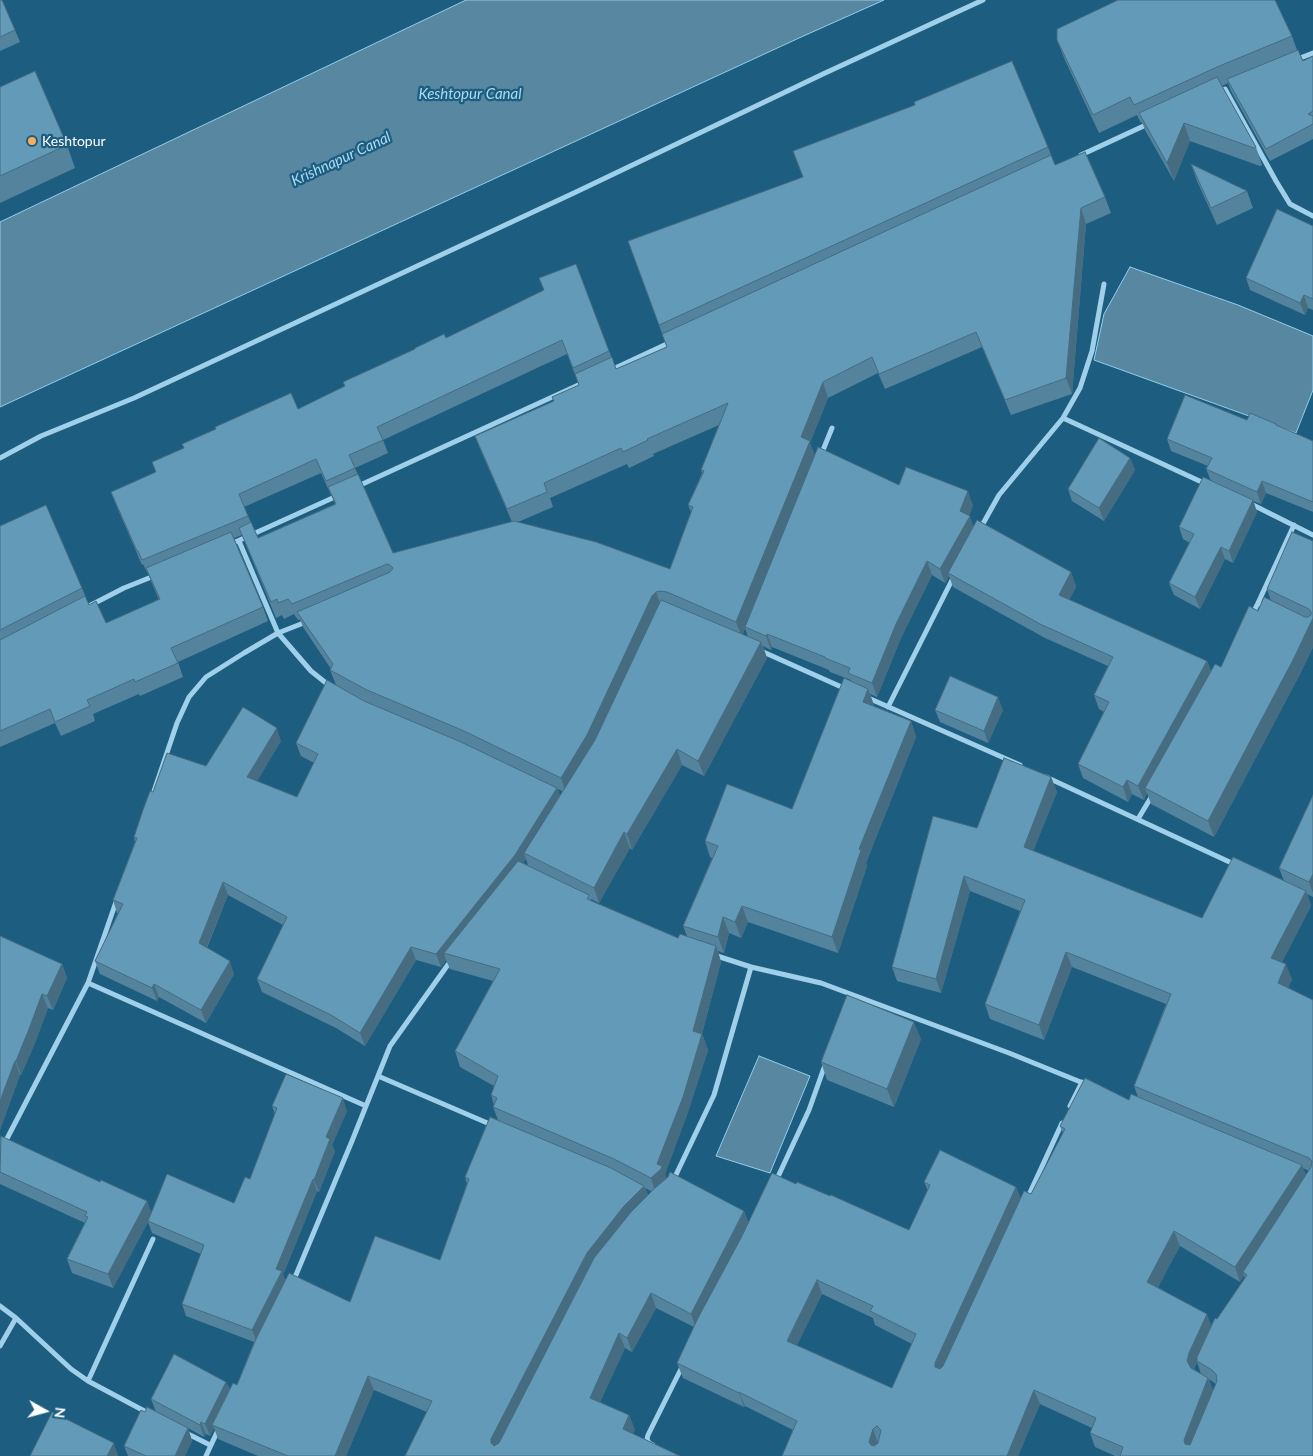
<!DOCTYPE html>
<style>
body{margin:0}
#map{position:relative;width:1313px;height:1456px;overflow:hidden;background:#1c5d80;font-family:Lato,sans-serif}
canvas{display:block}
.north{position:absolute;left:20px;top:1386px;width:50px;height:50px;-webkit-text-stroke:4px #1c5d80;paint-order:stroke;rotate:97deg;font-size:14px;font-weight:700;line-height:20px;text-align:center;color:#fff}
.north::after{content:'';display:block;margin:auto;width:18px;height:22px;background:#fff;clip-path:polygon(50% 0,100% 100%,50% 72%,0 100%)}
</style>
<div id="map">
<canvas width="1313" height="1456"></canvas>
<div class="north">N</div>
</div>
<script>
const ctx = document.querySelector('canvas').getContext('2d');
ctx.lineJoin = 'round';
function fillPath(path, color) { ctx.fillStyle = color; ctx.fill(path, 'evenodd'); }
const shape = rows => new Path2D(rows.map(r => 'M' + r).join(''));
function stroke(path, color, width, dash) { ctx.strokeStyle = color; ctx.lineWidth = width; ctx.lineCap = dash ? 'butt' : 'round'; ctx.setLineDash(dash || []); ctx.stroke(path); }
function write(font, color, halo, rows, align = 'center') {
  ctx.font = font + ' Lato,sans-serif'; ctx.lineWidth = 4.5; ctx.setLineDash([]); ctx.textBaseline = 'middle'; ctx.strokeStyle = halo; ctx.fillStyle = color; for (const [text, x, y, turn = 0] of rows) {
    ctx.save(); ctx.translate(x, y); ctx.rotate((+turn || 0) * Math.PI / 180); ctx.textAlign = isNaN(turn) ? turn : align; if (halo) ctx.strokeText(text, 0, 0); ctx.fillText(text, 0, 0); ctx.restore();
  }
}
const water = shape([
 [466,0,884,0,799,38,0,407,0,222,466,0],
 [1130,267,1238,305,1313,336,1313,390,1296,433,1094,360,1104,314,1130,267],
 [759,1056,810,1076,770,1173,716,1156,759,1056]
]);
fillPath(water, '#5787a1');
stroke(water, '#93ceeb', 1);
stroke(shape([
 [1295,60,1313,53],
 [1218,92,1225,89,1276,181,1290,204,1313,216],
 [1081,155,1148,124],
 [611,370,671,342],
 [1063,418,1206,484],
 [821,455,832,428],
 [0,458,41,436,134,398,576,192,823,74,983,0],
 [356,487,585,382],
 [1251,504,1313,535],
 [980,529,999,495,1063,418,1080,388,1092,351,1104,284],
 [239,541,278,633,311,671,331,687],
 [231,544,337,496],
 [1258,603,1294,525],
 [91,605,124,588,154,576],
 [1253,613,1258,603,1265,606],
 [761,651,846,689],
 [866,697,1020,765],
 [888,707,954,576],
 [1046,777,1236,865],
 [152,797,177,723,189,697,206,677,244,653,278,633,306,622],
 [1138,819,1153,794],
 [714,955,751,967,821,983,1009,1053,1088,1085],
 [88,983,366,1106],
 [378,1076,492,1125],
 [1070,1106,1082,1082],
 [0,1152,88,983,117,899],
 [673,1181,714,1095,751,967],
 [776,1181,809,1110,825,1065],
 [1027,1199,1062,1123],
 [293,1282,352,1141,390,1046,452,959],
 [0,1306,16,1318,0,1346],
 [16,1318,71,1369,88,1381,153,1239],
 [88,1381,150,1414],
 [186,1433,210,1445],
 [653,1445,649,1443,647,1439,648,1435,683,1365],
 [206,1456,218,1430]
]), '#a0d0e9', 5);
fillPath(shape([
 [0,0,15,30,20,42,0,51],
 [1292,36,1297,50,1303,61,1313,56,1313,139,1270,161,1231,91,1228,83,1222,86,1256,147,1262,165,1260,166,1190,141,1174,181,1145,130,1142,122,1141,123,1137,115,1099,133,1064,58,1057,40],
 [0,87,67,145,75,168,0,203],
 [1048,147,1055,165,1105,197,1111,213,1086,224,1072,394,1011,415,982,347,885,389,878,373,828,398,810,443,815,456,899,485,973,505,969,516,973,527,1071,572,1076,587,1069,600,1207,661,1211,671,1221,667,1258,611,1271,601,1267,589,1313,541,1313,647,1300,674,1214,837,1151,804,1147,793,1144,800,1132,794,1128,802,1083,778,1078,764,1104,712,1099,709,1094,695,1108,666,1045,638,953,587,949,576,945,583,932,575,901,638,877,697,870,694,874,706,911,721,916,737,866,863,867,866,838,953,748,922,741,938,729,933,724,953,718,951,721,962,702,1034,708,1050,688,1112,665,1174,666,1178,744,1211,748,1222,796,1184,830,1196,909,1230,928,1191,924,1182,1016,1187,1021,1199,1031,1194,1063,1133,1060,1126,1129,1100,1138,1097,1134,1086,1166,1004,1072,967,1044,1040,990,1019,985,1004,1020,911,970,891,941,993,897,981,892,967,977,828,1051,777,1057,792,1033,851,1202,918,1284,881,1279,868,1313,795,1313,897,1307,894,1311,906,1282,962,1292,979,1288,988,1313,1000,1313,1456,1115,1456,1095,1447,1090,1433,1092,1428,1040,1404,1018,1456,782,1456,793,1430,745,1406,744,1407,683,1378,677,1363,694,1327,656,1308,632,1352,625,1348,600,1402,629,1415,635,1430,427,1412,374,1390,346,1456,258,1456,218,1439,214,1428,210,1436,206,1434,204,1437,188,1428,192,1441,185,1456,128,1456,124,1446,145,1412,156,1412,151,1399,226,1382,230,1390,237,1385,254,1342,186,1316,182,1304,201,1254,152,1233,148,1222,113,1288,72,1273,67,1259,85,1223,0,1184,0,1137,100,1182,147,1201,151,1212,234,1203,250,1179,275,1114,272,1106,347,1111,332,1145,335,1151,319,1192,317,1191,283,1275,285,1280,350,1302,440,1260,467,1184,465,1177,498,1120,493,1107,494,1105,491,1095,494,1086,460,1067,455,1051,493,981,450,969,446,960,441,967,416,960,365,1046,336,1028,262,992,257,979,283,925,228,895,207,948,234,974,206,1023,159,997,157,1001,100,974,95,961,118,913,117,913,113,900,135,842,134,837,153,792,206,766,281,741,257,781,297,797,314,763,301,756,296,743,336,685,330,670,331,669,303,627,300,619,298,620,294,614,284,619,282,615,276,618,242,535,234,538,263,607,268,621,178,662,183,677,140,696,139,694,93,714,95,721,61,736,55,723,0,747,0,526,82,588,89,605,106,623,159,600,148,574,143,564,142,565,116,505,111,492,156,472,152,462,298,409,544,291,576,264,616,369,667,347,628,241],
 [567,354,579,385,554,401,475,436,481,451,512,522,393,553,355,468,388,453,383,440],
 [719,425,701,470,702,473,688,505,691,512,670,569,518,522,553,507,550,498,627,464,629,468,654,456,653,454],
 [321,473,335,504,258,538,244,507],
 [745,628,748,637,743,634],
 [763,646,771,650,772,647,829,670,830,672,851,680,851,682,792,809,705,841,710,857,712,858,683,926,687,936,678,938,591,901,591,899,599,903,630,848,632,850,682,765,704,776,767,658],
 [558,789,562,791,560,796],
 [526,859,528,865,523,863],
 [1303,1168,1309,1171,1306,1175],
 [645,1188,651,1191,648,1195],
 [1180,1246,1240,1282,1244,1276,1245,1278,1217,1319,1212,1325,1158,1287],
 [822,1294,873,1318,875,1325,912,1344,892,1388,797,1345],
 [1197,1362,1201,1374,1194,1369],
 [1209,1379,1216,1384,1213,1391],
 [1191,164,1247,191,1253,208,1217,225,1197,181],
 [1313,226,1313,310,1308,308,1305,315,1250,290,1246,278],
 [1247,420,1276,424,1277,426,1313,441,1313,512,1266,493,1261,504,1253,501,1257,512,1233,563,1225,559,1200,609,1174,595,1169,583,1190,543,1183,539,1179,527,1211,481,1206,469,1208,466,1171,451,1167,439],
 [1130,458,1135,470,1104,521,1072,501,1068,489],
 [935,710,1003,710,988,743,940,722],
 [0,936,62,964,67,978,53,1010,48,1008,35,1043,21,1075,20,1075,0,1130],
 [921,1039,894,1107,827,1080,821,1062]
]), '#54849d');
fillPath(shape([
 [1184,123,1190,141,1174,181,1167,163],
 [1081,208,1086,224,1072,394,1066,378],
 [1304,295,1308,308,1305,315,1300,303],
 [823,382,828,398,810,443,815,457,745,627,745,628,742,637,736,622,801,437],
 [1130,458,1135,470,1104,521,1099,508],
 [1262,481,1266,493,1261,504,1257,492],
 [968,491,973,505,966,523,970,516,975,530,948,573,949,576,945,583,940,569,960,511],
 [1253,500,1257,512,1233,563,1229,551],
 [1221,547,1225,559,1200,609,1195,597],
 [927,561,932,575,901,638,877,697,872,683,896,624],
 [1071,572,1076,587,1064,609,1059,595],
 [656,592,662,608,593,751,566,793,561,778,652,596],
 [1313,618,1313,647,1300,674,1214,837,1208,821],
 [767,634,772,647,771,650,766,636],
 [761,642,767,658,704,776,698,761],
 [1207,661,1213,676,1145,788,1147,793,1144,800,1138,786],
 [868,689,874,705,869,718,863,702],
 [998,697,1003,710,988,743,984,731],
 [911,721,916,737,866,863,867,866,838,953,832,937,859,849],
 [277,728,281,741,251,791,247,777],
 [677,749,682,765,632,850,627,834],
 [1051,777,1057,792,1029,862,1024,847],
 [1127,780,1132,794,1128,802,1123,787],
 [557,788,562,801,524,853,526,859,519,868,444,953,446,960,441,967,436,954],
 [624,832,630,848,599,903,594,888],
 [1313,874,1313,893,1309,882],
 [964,876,970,891,941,993,936,979],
 [223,882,228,895,203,956,199,943],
 [1306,891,1311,906,1277,972,1271,958],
 [742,906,748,922,741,938,735,922],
 [723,917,729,933,724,953,718,937],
 [716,946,721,962,700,1041,702,1034,708,1050,688,1112,665,1174,668,1182,656,1194,651,1178,693,1031],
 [411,947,416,960,365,1046,360,1033],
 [1066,952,1072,967,1044,1040,1039,1025],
 [230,961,234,974,206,1023,201,1010],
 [62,964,67,978,53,1010,47,996],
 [1286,964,1292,979,1284,998,1278,983],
 [154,984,159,997,157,1001,152,988],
 [42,994,48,1008,35,1043,21,1075,16,1061],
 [914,1022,921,1039,894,1107,887,1089],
 [15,1061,20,1075,0,1130,0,1101],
 [343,1098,347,1111,332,1145,335,1151,319,1192,314,1180,326,1137],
 [1302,1165,1307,1179,1243,1272,1244,1276,1240,1282,1235,1267],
 [313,1179,317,1191,283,1275,286,1284,257,1342,252,1330,276,1269],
 [644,1186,650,1200,496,1454,491,1443,491,1439,587,1253,624,1206],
 [1016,1187,1022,1202,941,1382,935,1367,935,1363],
 [147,1201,152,1215,148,1221,148,1222,113,1288,108,1274],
 [744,1211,749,1225,696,1328,691,1314],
 [1174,1231,1180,1246,1153,1297,1147,1282],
 [817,1280,822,1294,792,1355,787,1341],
 [651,1293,656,1308,632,1352,627,1338],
 [1207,1314,1213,1329,1194,1368,1193,1375,1187,1361,1189,1353],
 [619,1333,625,1348,595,1413,590,1398],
 [368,1376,374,1390,346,1456,335,1456],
 [1208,1378,1214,1393,1189,1456,1185,1444,1184,1440],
 [226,1382,231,1394,212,1425,214,1428,210,1436,205,1424],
 [1034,1390,1040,1404,1018,1456,1007,1456],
 [739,1392,745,1406,744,1407,739,1393],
 [629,1415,635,1430,628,1444,623,1429],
 [201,1422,206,1434,204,1437,200,1425],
 [188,1428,192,1441,185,1456,175,1456],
 [873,1429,878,1443,875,1456,869,1442],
 [114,1443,118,1455,118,1456,107,1456]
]), '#456c80');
const building = shape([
 [0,0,2,0,15,30,0,37,0,0],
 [1118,0,1275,0,1292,36,1217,67,1134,105,1130,97,1093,115,1057,40,1057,29,1118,0],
 [1298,50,1303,61,1313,56,1313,111,1308,114,1313,116,1313,124,1266,149,1227,79,1298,50],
 [1012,61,1048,147,659,325,628,241,803,177,793,151,915,105,914,102,1012,61],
 [35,71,67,145,0,176,0,87,35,71],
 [1217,77,1256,147,1254,148,1184,123,1167,163,1139,113,1217,77],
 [1085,152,1105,197,1081,208,1066,378,1005,400,976,332,879,374,872,357,823,382,801,437,810,441,736,622,667,592,660,591,656,592,652,596,587,735,561,778,464,731,367,690,330,670,333,664,297,612,390,572,393,568,390,565,387,564,292,604,288,599,278,603,277,599,271,602,239,528,251,522,258,538,336,504,328,487,358,474,393,553,514,521,596,542,670,569,693,507,688,505,704,471,701,470,728,403,647,439,648,440,623,452,621,448,544,483,547,492,507,509,475,436,554,401,552,397,579,385,575,374,612,357,616,369,667,347,662,334,1051,155,1055,165,1085,152],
 [1191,164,1247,191,1211,208,1191,164],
 [1277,209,1313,226,1313,299,1304,295,1300,303,1246,278,1277,209],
 [576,264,609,351,573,368,562,340,377,427,383,440,349,455,355,468,326,481,316,459,239,494,248,516,142,560,138,551,137,551,111,492,156,472,152,462,184,448,182,444,216,429,215,427,291,393,298,409,345,386,343,382,415,349,415,348,444,334,446,338,544,290,539,278,576,264],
 [1185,395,1247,420,1250,413,1276,424,1276,425,1313,441,1313,502,1262,481,1257,492,1206,469,1212,458,1167,439,1185,395],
 [1099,438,1130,458,1099,508,1068,489,1099,438],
 [818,447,899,485,906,467,968,491,960,511,970,516,940,569,927,561,896,624,872,683,848,673,850,668,825,658,825,657,767,634,766,636,745,627,818,447],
 [1203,477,1253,500,1229,551,1221,547,1195,597,1169,583,1194,534,1179,527,1203,477],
 [46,505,82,588,0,630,0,526,46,505],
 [977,520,1071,572,1059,595,1207,661,1138,786,1127,780,1123,787,1078,764,1109,702,1094,695,1113,657,1040,624,948,573,977,520],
 [231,532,263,607,171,648,178,663,135,682,134,679,87,700,90,706,55,722,50,709,0,731,0,640,85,596,89,605,96,601,106,623,160,599,146,568,231,532],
 [1292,532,1313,541,1313,618,1294,658,1208,821,1145,788,1215,664,1221,667,1249,606,1258,611,1264,597,1305,617,1308,617,1311,615,1311,612,1309,609,1267,589,1292,532],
 [661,600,761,642,698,761,677,749,627,834,624,832,594,888,524,853,595,740,661,600],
 [950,676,998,697,984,731,935,710,950,676],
 [844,678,868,689,863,702,911,721,859,849,861,850,832,937,742,906,735,922,723,917,718,937,683,926,718,846,705,841,727,784,792,809,844,678],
 [327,680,364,701,461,742,557,788,515,855,436,954,411,947,360,1033,331,1015,257,979,287,917,223,882,199,943,230,961,201,1010,154,984,152,988,95,961,123,904,113,900,137,838,134,837,143,810,150,791,153,792,167,753,206,766,243,707,277,728,247,777,297,797,318,754,296,743,327,680],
 [1004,758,1051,777,1024,847,1202,918,1233,857,1306,891,1271,958,1286,964,1278,983,1313,1000,1313,1456,1120,1456,1123,1447,1090,1433,1096,1418,1034,1390,1007,1456,782,1456,797,1421,739,1392,739,1393,677,1363,698,1318,742,1236,772,1173,796,1184,797,1182,830,1196,831,1195,909,1230,930,1185,924,1182,940,1150,1016,1187,935,1363,935,1367,940,1369,943,1366,1024,1191,1031,1194,1065,1129,1060,1126,1085,1078,1129,1100,1131,1094,1302,1165,1235,1267,1174,1231,1147,1282,1207,1314,1189,1353,1187,1361,1191,1368,1208,1378,1184,1440,1185,1444,1190,1445,1217,1381,1216,1374,1212,1370,1197,1361,1197,1357,1215,1318,1217,1319,1247,1275,1243,1272,1311,1167,1312,1161,1309,1158,1134,1086,1171,994,1066,952,1039,1025,985,1004,1025,900,964,876,936,979,892,967,933,816,977,828,1004,758],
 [817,1280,873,1306,870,1311,916,1334,892,1388,787,1341,817,1280],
 [877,1426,881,1430,878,1443,874,1446,871,1445,869,1442,873,1429,877,1426],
 [1313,795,1313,874,1309,882,1279,868,1313,795],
 [518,861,589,895,587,899,678,938,680,934,716,946,693,1031,702,1034,683,1097,657,1164,662,1166,661,1169,651,1178,614,1159,493,1107,497,1098,491,1095,498,1076,455,1051,500,969,444,953,518,861],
 [0,936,62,964,47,996,42,994,29,1029,16,1061,15,1061,0,1101,0,936],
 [847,995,914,1022,887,1089,821,1062,847,995],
 [286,1074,343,1098,326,1137,330,1139,314,1180,313,1179,276,1269,282,1271,252,1330,182,1304,204,1245,148,1221,167,1174,234,1203,245,1177,250,1179,277,1108,272,1106,286,1074],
 [490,1117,611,1168,644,1186,624,1206,587,1253,491,1439,491,1443,494,1446,499,1443,594,1258,631,1212,655,1188,668,1177,670,1172,744,1211,691,1314,651,1293,627,1338,619,1333,590,1398,629,1415,623,1429,680,1456,405,1456,432,1401,368,1376,335,1456,288,1456,212,1425,233,1383,237,1385,256,1339,289,1273,350,1302,375,1236,440,1260,469,1179,465,1177,490,1117],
 [1,1136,100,1182,101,1180,147,1201,108,1274,67,1259,88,1217,85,1216,87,1212,0,1172,1,1136],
 [174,1354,226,1382,205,1424,201,1422,200,1425,151,1399,174,1354],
 [147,1407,188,1428,175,1456,146,1456,124,1446,141,1410,145,1412,147,1407],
 [52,1412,114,1443,107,1456,30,1456,52,1412]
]);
fillPath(building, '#629ab7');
stroke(building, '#456c80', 1);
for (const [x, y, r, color] of [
 [32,141,5,"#faac5d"]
]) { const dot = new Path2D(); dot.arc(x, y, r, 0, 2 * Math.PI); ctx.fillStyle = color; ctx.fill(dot); stroke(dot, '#1c5d80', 2); }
write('14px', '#fff', '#1c5d80', [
 ["Keshtopur",42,141]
], 'left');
write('italic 15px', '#abdaf1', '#1c5d80', [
 ["Keshtopur Canal",470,94],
 ["Krishnapur Canal",341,159,-25]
]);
</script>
